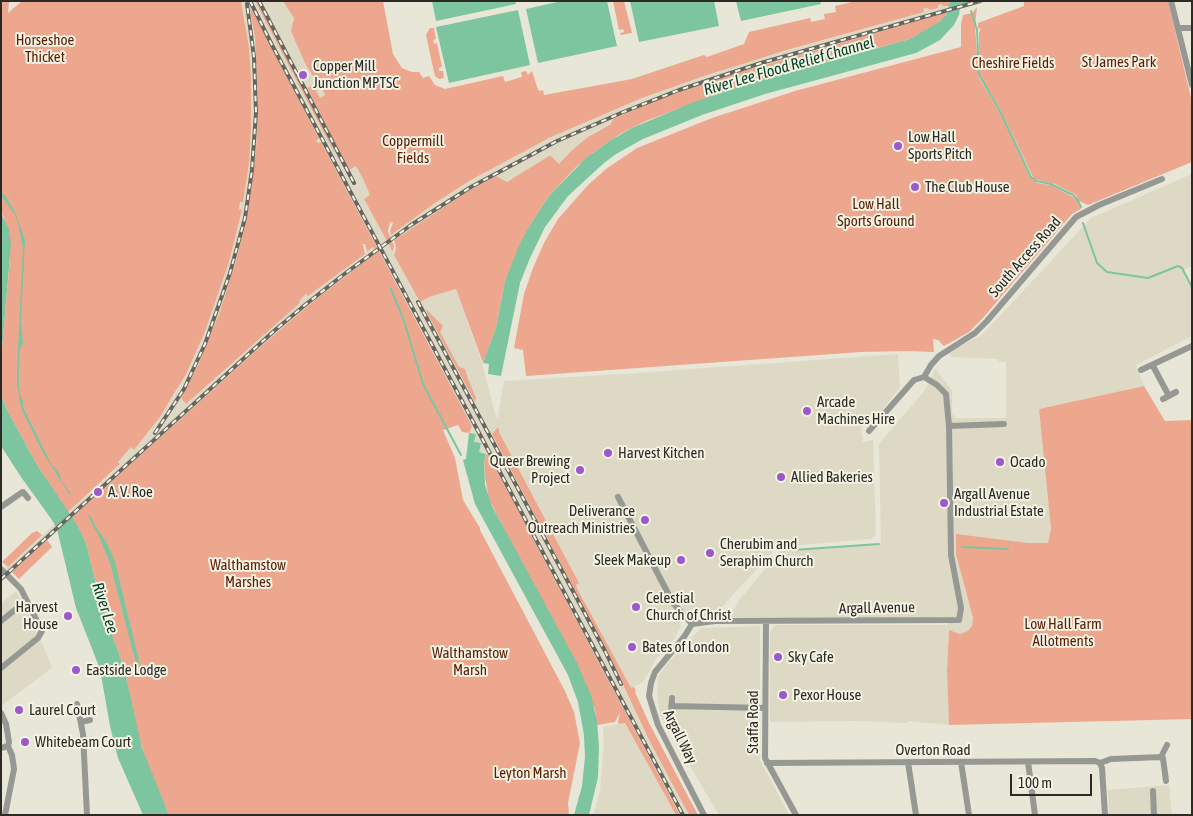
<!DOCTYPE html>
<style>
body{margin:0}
#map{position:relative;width:1193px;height:816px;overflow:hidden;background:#e8e6d7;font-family:"Asap Condensed",sans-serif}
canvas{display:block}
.frame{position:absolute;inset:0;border:2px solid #2b2a25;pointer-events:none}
.scale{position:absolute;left:1010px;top:774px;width:82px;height:22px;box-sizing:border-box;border:2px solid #2b2a25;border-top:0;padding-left:6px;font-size:15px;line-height:18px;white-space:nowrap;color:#2b2a25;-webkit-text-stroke:4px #f5f3e4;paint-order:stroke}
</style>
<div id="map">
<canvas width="1193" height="816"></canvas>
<div class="frame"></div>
<div class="scale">100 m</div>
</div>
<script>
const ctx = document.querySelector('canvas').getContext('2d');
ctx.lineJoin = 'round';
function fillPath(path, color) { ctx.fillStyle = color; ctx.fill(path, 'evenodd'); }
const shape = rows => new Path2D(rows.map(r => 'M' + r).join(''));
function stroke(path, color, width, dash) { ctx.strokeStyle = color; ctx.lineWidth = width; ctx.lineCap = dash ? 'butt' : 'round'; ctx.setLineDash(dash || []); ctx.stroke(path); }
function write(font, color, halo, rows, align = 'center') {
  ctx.font = font + ' "Asap Condensed",sans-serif'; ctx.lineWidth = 4; ctx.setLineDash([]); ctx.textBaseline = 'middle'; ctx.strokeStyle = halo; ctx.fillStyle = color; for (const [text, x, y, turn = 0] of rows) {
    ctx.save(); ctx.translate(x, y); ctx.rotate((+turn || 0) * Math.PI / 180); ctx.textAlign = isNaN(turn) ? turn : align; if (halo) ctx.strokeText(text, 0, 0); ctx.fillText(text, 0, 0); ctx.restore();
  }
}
fillPath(shape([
 [241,1,283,1,292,13,294,18,291,31,316,81,318,81,321,85,325,95,320,98,350,169,356,166,364,181,370,195,364,199,386,238,435,203,493,168,549,138,642,98,736,65,923,12,923,9,928,8,929,10,938,8,938,5,943,4,944,6,962,1,990,1,865,35,706,83,611,123,588,137,571,151,559,165,551,156,549,156,507,182,407,231,389,244,420,302,429,297,456,289,482,363,496,417,498,417,504,381,623,374,898,354,900,387,874,421,864,421,861,428,863,442,873,440,876,534,871,539,777,547,712,618,691,612,680,620,681,626,675,638,656,659,644,681,631,689,576,585,579,583,500,434,498,427,492,434,610,657,640,722,689,815,680,815,487,453,479,452,474,442,476,434,469,433,472,425,380,251,315,300,268,340,1,581,1,572,112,473,120,464,118,462,131,447,140,443,160,417,176,392,218,294,239,223,242,210,239,209,240,201,243,202,250,147,251,77,249,47],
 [252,10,318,137,316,139,318,143,321,142,376,245,308,296,307,294,298,301,300,303,186,404,181,398,199,363,219,314,241,243,251,196,256,149,258,103,256,55,250,11],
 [1192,174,1192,266,1183,271,1192,288,1192,336,1136,365,1144,386,1039,409,1051,529,1048,544,1028,543,956,554,973,617,972,626,968,631,960,634,949,630,947,671,949,725,908,721,907,723,856,721,770,722,770,633,773,627,776,625,948,625,948,620,729,617,740,599,780,551,881,543,879,444,925,390,935,369,952,390,952,414,956,418,1006,418,1006,362,998,361,998,359,952,357,947,353,982,335,1091,218],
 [16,591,31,616,52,668,1,706,1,603],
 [760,626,760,760,789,815,719,815,660,715,657,691,658,677,667,664,701,628],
 [625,723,676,815,593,815,600,791,604,744,603,727],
 [1169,785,1172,815,1109,815,1108,790]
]), '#ddd9c4');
fillPath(shape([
 [1,1,9,2,8,13,22,1,241,1,249,47,251,77,251,130,249,164,243,202,240,202,239,209,242,210,229,262,204,334,186,374,160,417,134,450,131,447,118,462,120,464,68,512,37,465,7,410,1,395,1,360,10,258,4,217,1,213],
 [255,1,257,1,324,129,336,156],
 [283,1,383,1,393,54,402,68,412,72,419,72,423,78,429,76,435,85,445,89,503,76,505,82,522,77,521,72,526,71,528,75,532,71,537,87,539,91,543,90,544,95,632,79,704,55,707,57,744,44,749,32,810,18,811,22,825,19,824,14,836,12,835,6,856,1,950,1,949,6,943,6,942,4,938,5,938,8,929,10,928,8,923,9,924,12,787,50,707,75,642,98,549,138,473,179,435,203,391,235,390,231,393,223,390,222,388,231,394,246,393,252,364,199,370,195,364,181,356,166,349,170,307,88,313,85,320,98,325,95,321,85,318,81,316,81,305,63,291,31,294,18],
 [613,1,624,1,632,33,621,35,620,33,624,32,623,29,619,30],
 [1024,1,1168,1,1192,102,1192,162,1088,205,1079,201,1076,195,1055,184,1034,179,1001,111,981,78,979,71,979,33,981,28,978,29,978,23,1024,6],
 [977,7,975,27,979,78,1003,118,1030,177,1037,183,1051,185,1066,193,1076,199,1081,209,1072,214,982,319,969,332,944,346,938,340,933,339,934,352,908,351,861,352,526,376,523,350,514,348,524,294,533,268,544,243,558,219,588,185,606,169,637,148,712,118,795,91,961,47,961,24,963,15,972,13],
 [250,10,252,10,319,138,316,140,318,143,321,142,472,426,469,433,462,432,458,425,443,430,455,458,463,500,480,528,480,530,565,691,574,712,580,743,568,803,569,815,169,815,148,766,137,731,124,668,101,604,86,543,72,517,268,340,315,300,377,252,373,247,367,252,365,244,363,244,365,254,308,296,306,294,299,301,300,303,186,404,181,398,199,363,219,314,236,261,248,212,256,149,258,103,255,39],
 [947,12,944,18,933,27,910,39,794,70,720,93,646,121,620,134,594,152,576,167,549,196,527,230,505,281,496,328,483,363,456,289,429,297,420,302,394,255,396,248,394,240,467,192,496,176,507,182,549,156,551,156,559,164,571,151,588,137,611,124,613,119,665,97,734,74],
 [430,28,434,28,436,39,433,40,434,44,437,43,442,67,439,68,439,71,443,71,444,78,439,79,435,76,434,72,426,35],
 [427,310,443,326,440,332,459,367,465,369,468,379,476,398,475,402,426,311],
 [1144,386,1165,421,1192,420,1192,719,949,725,947,671,949,630,960,634,968,631,972,626,973,618,956,554,956,534,1028,543,1048,543,1051,529,1039,409],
 [498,427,500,434,579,583,576,585,578,590,631,688,634,687,636,691,635,692,649,723,698,815,689,815,649,740,610,657,492,434],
 [487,453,506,488,680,815,676,815,625,723,619,724,618,722,620,712,615,722,597,725,595,709,489,499,485,477,484,462],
 [37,531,42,535,8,567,2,562,32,533],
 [47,540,52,547,19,579,12,572]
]), '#eda78f');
fillPath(shape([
 [432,1,515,1,516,4,436,21],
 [562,1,607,1,617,46,538,63,526,9],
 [630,1,714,1,719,26,639,42],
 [736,1,820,1,821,4,741,21],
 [950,1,961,1,959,15,954,25,940,40,916,53,765,94,702,115,643,139,616,154,604,163,568,196,545,227,530,258,520,283,501,376,488,374,489,364,483,363,496,328,505,281,518,248,527,230,549,196,586,158,611,140,632,128,694,102,751,83,910,39,939,22,946,15],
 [518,10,530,65,449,83,436,27],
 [1,193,5,195,15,212,25,240,21,322,23,343,20,349,19,369,19,383,20,395,23,401,23,407,51,464,60,474,61,480,71,494,70,495,43,453,21,408,17,383,17,369,23,248,18,223,14,213,1,196],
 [1,213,9,229,11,244,1,360],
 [1,395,7,410,37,465,76,523,86,543,101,604,124,668,142,748,169,815,143,815,118,758,110,726,100,669,76,608,57,529,52,520,21,477,1,446],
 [469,433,476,434,474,442,481,443,479,452,486,454,484,462,485,485,492,506,577,663,591,695,597,721,599,747,598,777,589,815,574,815,582,786,585,757,584,735,578,702,568,675,475,504,463,460,466,459],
 [100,533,107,543,115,562,140,665,138,666,134,656,110,563,98,534]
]), '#7cc59e');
stroke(shape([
 [959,4,969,1],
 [971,11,977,30,979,75,1001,113,1031,177,1036,181,1051,184,1073,195,1077,199,1081,207],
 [1083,223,1097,263,1107,272,1148,278,1178,266,1182,268,1192,287],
 [391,289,404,321,423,384,461,455],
 [89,516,100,536],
 [962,547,1008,549],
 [793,550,879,544]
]), '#7cc59e', 2);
stroke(shape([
 [1171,1,1192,85],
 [1178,28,1192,28],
 [1153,366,1169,396],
 [1141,370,1192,346],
 [924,377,931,365,939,356,975,333,987,321,1076,217,1099,205,1162,179],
 [1163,399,1176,392],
 [949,426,1004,424],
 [618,497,673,603,692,624],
 [1,507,21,493,23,492,28,498],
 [1,569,21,589,42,631,38,638,1,668],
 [1,621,16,609],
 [766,621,765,758,796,815],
 [692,624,715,621,959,620,961,608,951,555,949,426,946,394,937,385,924,377,914,380,869,431],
 [692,624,684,637,655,672,651,683,649,696,658,725,704,815],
 [77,704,83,734,87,815],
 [671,706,765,708],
 [1,713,6,724,9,742,8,746,1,748],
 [671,717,672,698],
 [81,722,90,720],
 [1161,757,1163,758,1166,781],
 [1161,757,1167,745],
 [908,762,916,815],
 [961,762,969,815],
 [1028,762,1035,815],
 [767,763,1095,761,1100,763,1111,759,1161,757],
 [1100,763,1102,768,1105,815],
 [1153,791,1154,815],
 [5,815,14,769,12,755,8,746]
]), '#969993', 6);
const rail = shape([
 [250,1,272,45,683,815],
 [259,1,354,183],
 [418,302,605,651,621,684],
 [155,433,184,389,205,344,230,273,245,218,252,170,256,112,254,57,247,4],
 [1,579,274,331,305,305,343,275,411,225,471,187,557,141,621,113,679,90,761,63,980,1]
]);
stroke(rail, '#67665e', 4);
stroke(rail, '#f5f3e4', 2, [5.5]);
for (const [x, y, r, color] of [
 [303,75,5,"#9c58cd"],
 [898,146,5,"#9c58cd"],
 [915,187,5,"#9c58cd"],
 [807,411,5,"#9c58cd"],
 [608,453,5,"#9c58cd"],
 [1000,462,5,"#9c58cd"],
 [580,470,5,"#9c58cd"],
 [781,477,5,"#9c58cd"],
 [98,492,5,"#9c58cd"],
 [944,503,5,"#9c58cd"],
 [645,520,5,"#9c58cd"],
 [710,553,5,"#9c58cd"],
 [681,560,5,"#9c58cd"],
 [636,607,5,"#9c58cd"],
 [68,616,5,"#9c58cd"],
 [632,647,5,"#9c58cd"],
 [778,657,5,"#9c58cd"],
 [76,670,5,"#9c58cd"],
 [783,695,5,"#9c58cd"],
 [19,710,5,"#9c58cd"],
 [25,742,5,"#9c58cd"]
]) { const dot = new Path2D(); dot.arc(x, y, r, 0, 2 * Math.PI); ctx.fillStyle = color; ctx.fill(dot); stroke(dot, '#f5f3e4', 2); }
write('15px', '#5b1c03', '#f5f3e4', [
 ["Horseshoe",45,40],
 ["Thicket",45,57],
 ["St James Park",1119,62],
 ["Cheshire Fields",1013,63],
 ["Coppermill",413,141],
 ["Fields",413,158],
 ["Low Hall",876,204],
 ["Sports Ground",876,221],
 ["Walthamstow",248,565],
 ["Marshes",248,582],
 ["Low Hall Farm",1063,624],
 ["Allotments",1063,641],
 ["Walthamstow",470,653],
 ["Marsh",470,670],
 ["Leyton Marsh",530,773]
]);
write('15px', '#2b2a25', '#f5f3e4', [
 ["Copper Mill",313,66],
 ["Junction MPTSC",313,83],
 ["Low Hall",908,137],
 ["Sports Pitch",908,154],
 ["The Club House",925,187],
 ["Arcade",817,402],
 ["Machines Hire",817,419],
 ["Harvest Kitchen",618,453],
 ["Queer Brewing",570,461,"right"],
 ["Project",570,478,"right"],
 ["Ocado",1010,462],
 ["Allied Bakeries",791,477],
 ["A. V. Roe",108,492],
 ["Argall Avenue",954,494],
 ["Industrial Estate",954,511],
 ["Deliverance",635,511,"right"],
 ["Outreach Ministries",635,528,"right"],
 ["Cherubim and",720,544],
 ["Seraphim Church",720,561],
 ["Sleek Makeup",671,560,"right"],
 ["Celestial",646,598],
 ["Church of Christ",646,615],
 ["Harvest",58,607,"right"],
 ["House",58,624,"right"],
 ["Bates of London",642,647],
 ["Sky Cafe",788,657],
 ["Eastside Lodge",86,670],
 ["Pexor House",793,695],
 ["Laurel Court",29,710],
 ["Whitebeam Court",35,742]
], 'left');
write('15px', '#2b2a25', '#f5f3e4', [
 ["South Access Road",1025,257,-49],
 ["Argall Avenue",877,608,-1],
 ["Staffa Road",753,722,-90],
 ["Argall Way",680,737,64],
 ["Overton Road",933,750]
]);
write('italic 16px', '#003f26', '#f5f3e4', [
 ["River Lee Flood Relief Channel",789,66,-16],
 ["River Lee",105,608,72]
]);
</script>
